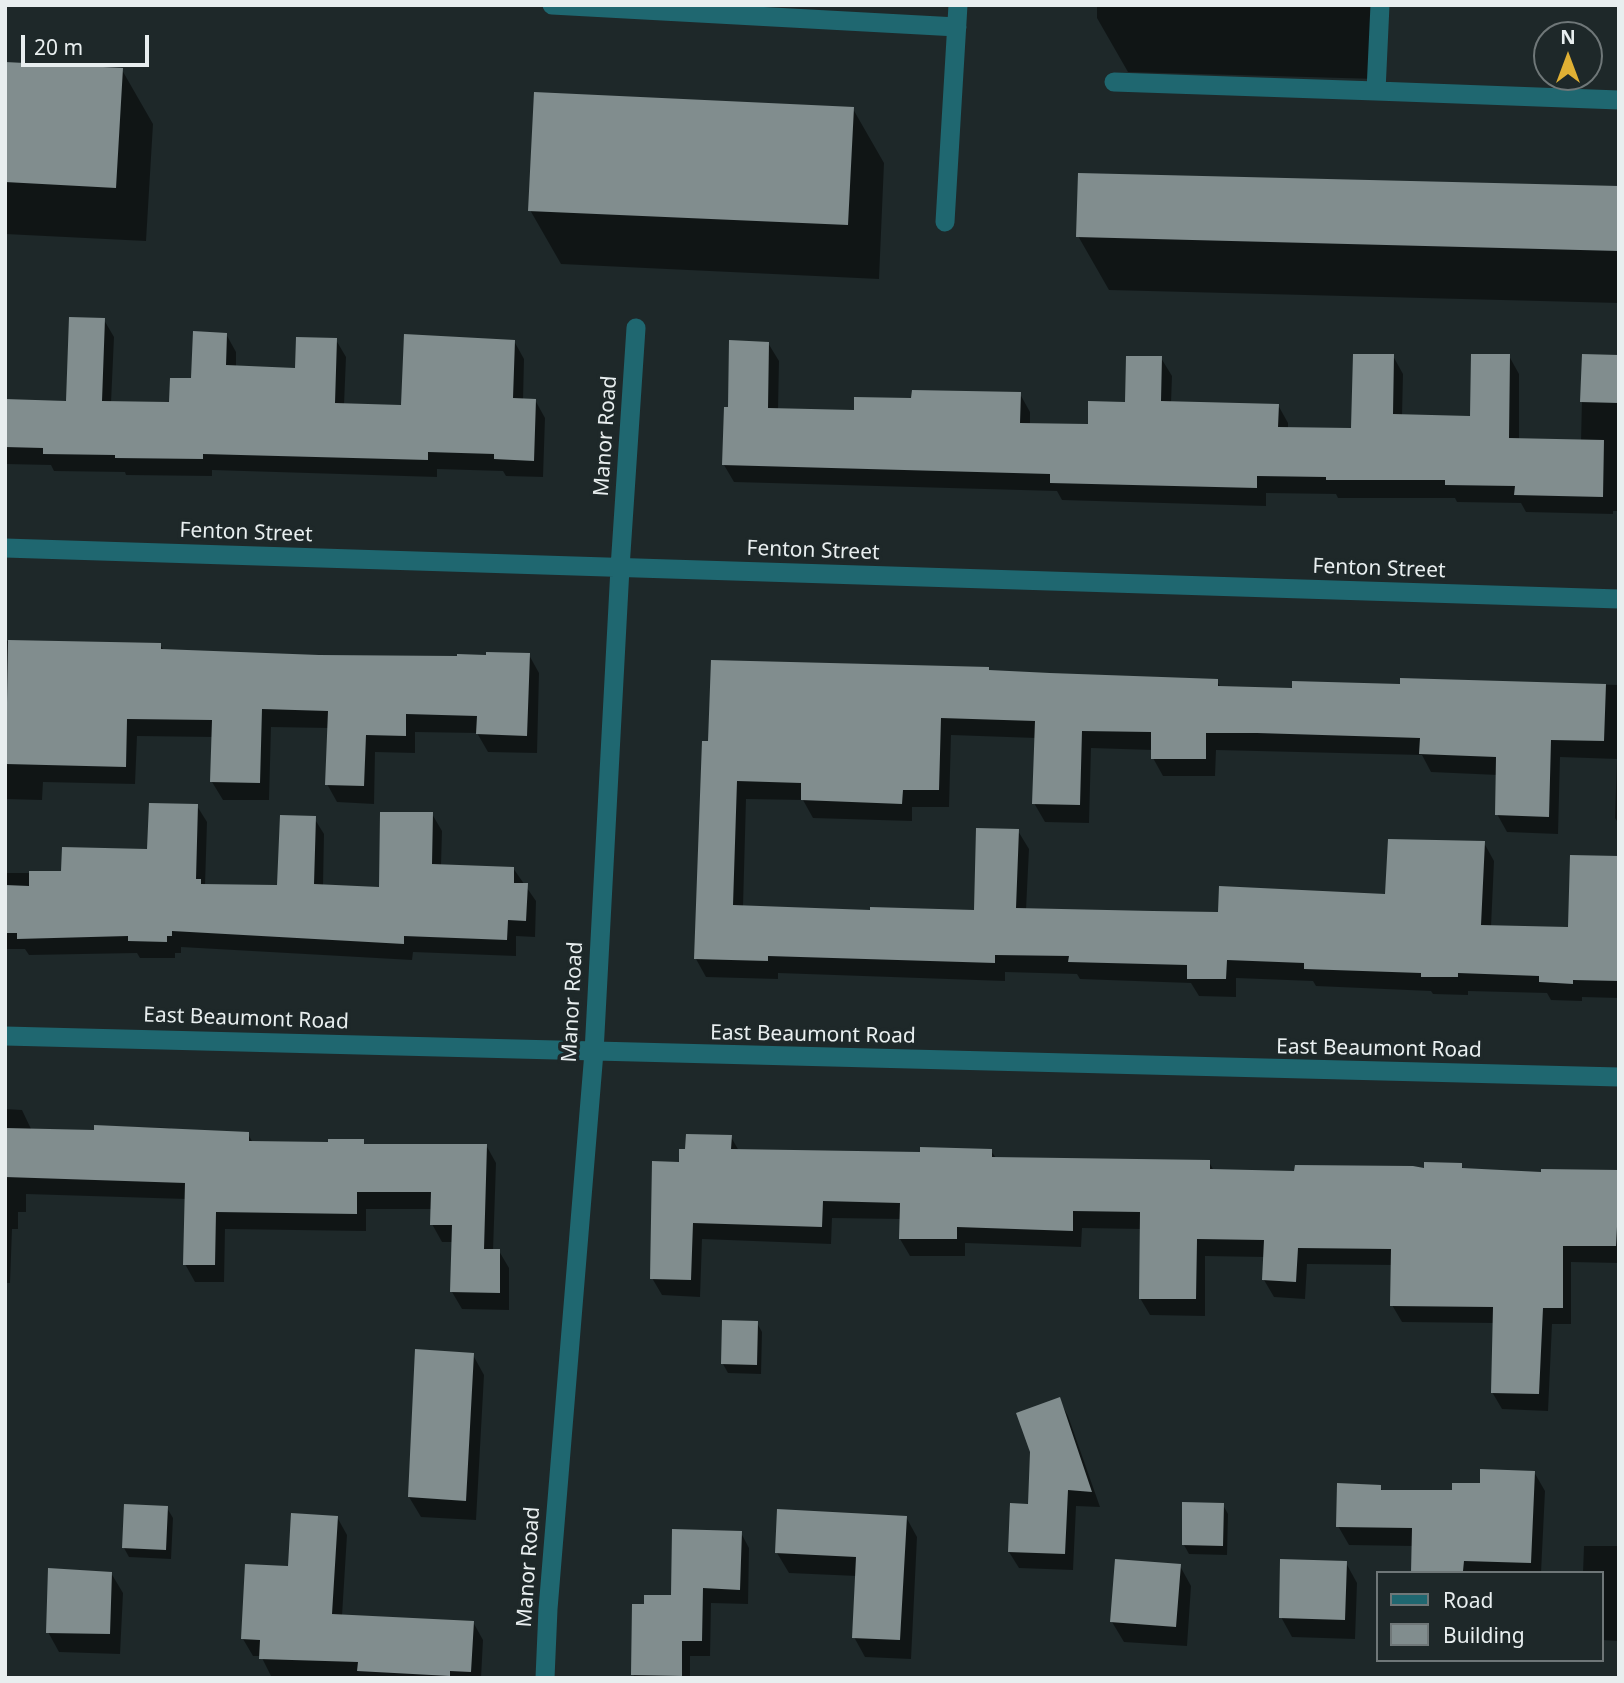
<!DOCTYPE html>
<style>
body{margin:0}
#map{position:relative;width:1624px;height:1683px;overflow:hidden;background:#1e2829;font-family:"Noto Sans",sans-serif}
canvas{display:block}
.frame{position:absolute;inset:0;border:7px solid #e8eeef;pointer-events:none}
.legend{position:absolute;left:1376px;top:1571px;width:228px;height:91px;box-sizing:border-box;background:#1e2829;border:2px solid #6f7778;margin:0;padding:9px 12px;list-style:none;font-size:21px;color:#e8eeef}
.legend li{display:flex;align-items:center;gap:14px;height:35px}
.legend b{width:35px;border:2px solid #6f7778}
.north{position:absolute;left:1533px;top:21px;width:70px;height:70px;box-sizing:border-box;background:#1e2829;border:2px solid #6f7778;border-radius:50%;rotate:0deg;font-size:19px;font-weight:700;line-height:28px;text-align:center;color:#e8eeef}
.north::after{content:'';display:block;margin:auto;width:24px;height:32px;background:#e0b034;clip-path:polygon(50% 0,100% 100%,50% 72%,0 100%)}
.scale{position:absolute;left:21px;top:35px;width:128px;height:32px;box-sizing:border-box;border:4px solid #e8eeef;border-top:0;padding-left:9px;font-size:21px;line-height:24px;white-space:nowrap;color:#e8eeef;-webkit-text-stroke:5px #1e2829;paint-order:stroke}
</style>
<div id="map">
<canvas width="1624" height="1683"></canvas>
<div class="frame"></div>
<ul class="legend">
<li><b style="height:9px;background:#1f6770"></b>Road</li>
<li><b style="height:19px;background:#818d8e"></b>Building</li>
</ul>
<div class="north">N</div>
<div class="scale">20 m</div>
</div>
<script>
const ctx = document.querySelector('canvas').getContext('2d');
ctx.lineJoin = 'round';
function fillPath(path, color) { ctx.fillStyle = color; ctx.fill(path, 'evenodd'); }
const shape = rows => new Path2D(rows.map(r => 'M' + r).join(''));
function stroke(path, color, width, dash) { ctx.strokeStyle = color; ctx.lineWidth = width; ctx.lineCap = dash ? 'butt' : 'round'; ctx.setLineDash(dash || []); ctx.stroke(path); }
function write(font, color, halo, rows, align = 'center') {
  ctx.font = font + ' "Noto Sans",sans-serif'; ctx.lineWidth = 7; ctx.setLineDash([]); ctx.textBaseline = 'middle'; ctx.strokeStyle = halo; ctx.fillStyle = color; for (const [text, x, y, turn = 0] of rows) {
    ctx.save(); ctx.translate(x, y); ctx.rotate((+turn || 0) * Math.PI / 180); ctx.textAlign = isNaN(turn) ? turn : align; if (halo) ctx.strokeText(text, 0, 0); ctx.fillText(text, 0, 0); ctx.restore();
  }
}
fillPath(shape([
 [1097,5,1376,5,1378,79,1128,72,1097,18],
 [5,64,122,70,153,124,146,241,5,234],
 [853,109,884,163,879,279,561,264,530,210],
 [1619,188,1619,303,1109,290,1078,236],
 [104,320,114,337,111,403,171,403,193,380,226,334,236,352,236,367,297,370,336,340,346,357,344,405,403,407,514,341,524,359,523,400,535,400,545,418,543,477,506,476,503,471,437,469,437,477,212,470,212,476,126,475,125,472,54,471,51,465,5,464,5,401,68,403],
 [768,343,779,361,778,410,856,412,913,400,1020,394,1030,412,1030,425,1089,426,1126,403,1161,358,1172,376,1171,403,1278,405,1288,423,1288,429,1353,430,1393,356,1403,374,1402,416,1471,417,1509,356,1519,374,1519,440,1581,442,1583,356,1619,357,1619,511,1613,511,1613,514,1526,512,1521,503,1457,502,1455,498,1338,498,1336,494,1266,493,1266,506,1062,500,1057,491,734,482,724,465,729,409],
 [5,641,160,644,164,651,319,657,458,658,529,655,539,673,537,753,488,752,477,733,415,732,415,753,375,752,374,804,337,802,327,784,329,728,271,727,269,800,223,800,212,782,213,737,137,736,135,784,43,782,42,800,5,799],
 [988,668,990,671,1217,681,1221,688,1294,689,1402,686,1402,680,1619,685,1619,824,1615,818,1617,759,1560,757,1558,834,1507,832,1497,814,1498,775,1431,772,1422,755,1216,750,1215,776,1163,776,1153,758,1153,750,1091,748,1089,823,1045,822,1034,803,1036,738,951,735,949,807,912,807,912,821,813,818,803,800,746,799,743,907,872,912,976,912,1018,831,1029,849,1026,910,1220,914,1387,896,1484,843,1494,861,1491,927,1570,929,1619,858,1619,998,1582,997,1582,1001,1551,1000,1547,993,1468,991,1468,995,1433,994,1431,991,1316,986,1313,981,1236,978,1236,997,1199,996,1191,983,1080,979,1077,974,1005,972,1005,981,778,973,778,979,706,977,696,959,704,743],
 [197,806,207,822,205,886,279,887,314,818,324,834,323,886,381,889,432,814,442,831,441,866,513,868,536,901,535,937,516,936,516,956,413,952,412,960,181,947,181,953,175,953,175,958,140,958,137,953,29,955,25,949,5,949,5,873,63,873,149,851],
 [5,1109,22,1110,32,1131,96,1132,96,1126,170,1128,172,1131,248,1134,253,1143,330,1144,363,1141,365,1145,486,1145,496,1163,493,1251,499,1251,509,1268,509,1310,462,1309,452,1292,453,1242,442,1242,432,1224,432,1209,366,1209,366,1231,225,1229,224,1282,195,1282,185,1264,186,1199,26,1194,26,1212,18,1212,18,1229,12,1229,10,1283,5,1283],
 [731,1137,739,1151,921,1154,991,1151,996,1158,1209,1162,1214,1171,1296,1173,1426,1170,1461,1165,1464,1170,1543,1173,1619,1171,1619,1263,1571,1262,1571,1324,1552,1324,1548,1411,1502,1409,1492,1392,1495,1323,1402,1322,1392,1305,1393,1265,1307,1264,1305,1299,1274,1297,1264,1280,1265,1257,1205,1256,1205,1316,1150,1315,1140,1298,1141,1229,1082,1228,1081,1247,965,1243,965,1256,910,1256,900,1239,901,1219,832,1218,831,1244,702,1239,700,1297,662,1295,652,1278,681,1164],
 [757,1323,762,1332,761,1374,728,1373,723,1364],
 [473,1355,484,1375,476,1520,421,1517,409,1497],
 [1059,1399,1068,1416,1100,1507,1076,1506,1073,1570,1019,1568,1009,1552,1030,1505],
 [1534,1472,1545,1491,1541,1573,1412,1573,1413,1546,1349,1545,1338,1526,1380,1486,1382,1491,1453,1491],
 [1223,1505,1228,1514,1227,1555,1189,1554,1184,1545],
 [167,1508,173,1518,171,1559,129,1557,124,1548],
 [337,1517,347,1535,342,1616,473,1622,483,1640,481,1678,271,1676,261,1656,253,1656,243,1639,290,1568],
 [906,1517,917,1537,911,1659,865,1657,854,1637,857,1576,789,1573,777,1553],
 [741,1533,749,1548,748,1604,711,1603,710,1656,690,1656,690,1678,635,1678,633,1674,646,1605,672,1596],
 [1584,1546,1619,1546,1619,1641,1601,1640,1601,1573,1583,1573],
 [1346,1563,1357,1583,1355,1639,1292,1637,1281,1617],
 [1180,1566,1191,1586,1187,1646,1124,1642,1112,1622],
 [111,1573,123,1593,120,1654,59,1652,48,1632]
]), '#0007');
fillPath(shape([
 [5,62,123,68,116,188,5,182],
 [534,92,854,107,848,225,528,211],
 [1078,173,1619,186,1619,251,1076,237],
 [69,317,105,318,102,401,169,402,170,378,191,378,193,331,227,333,226,365,295,368,296,337,337,338,335,403,401,405,404,334,515,340,513,398,536,399,534,461,494,459,494,454,428,452,428,460,203,454,203,459,115,458,115,455,43,454,43,448,5,447,5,399,66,401],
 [729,340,769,342,768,408,854,410,854,397,911,398,912,390,1021,392,1020,423,1088,424,1088,401,1125,402,1126,356,1162,356,1161,401,1279,404,1278,427,1351,428,1353,354,1394,354,1393,414,1470,416,1471,354,1510,354,1509,438,1604,440,1603,497,1514,495,1515,486,1445,485,1445,480,1326,480,1326,477,1257,476,1257,488,1050,483,1050,474,722,465,724,407,728,407],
 [1582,354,1619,355,1619,403,1580,402],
 [8,640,161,643,161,649,319,655,457,656,457,654,486,655,486,652,530,653,527,736,476,734,477,716,406,714,406,736,366,735,364,786,325,785,328,711,262,709,260,783,210,782,212,720,127,719,126,767,6,764],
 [711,660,989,667,989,670,1050,673,1218,679,1218,686,1292,688,1292,681,1400,684,1400,678,1606,684,1604,741,1551,740,1549,817,1495,815,1496,757,1419,754,1420,738,1257,733,1206,733,1206,759,1151,759,1151,732,1082,731,1080,805,1032,804,1035,721,941,718,939,790,903,790,902,804,801,800,801,783,737,781,733,905,870,910,870,907,974,910,976,828,1019,829,1016,908,1153,911,1218,912,1219,886,1385,894,1388,839,1485,841,1481,925,1568,927,1570,855,1619,856,1619,981,1573,980,1573,984,1539,982,1539,976,1458,973,1458,977,1421,977,1421,973,1304,969,1304,963,1227,960,1226,979,1187,979,1187,965,1068,962,1069,956,995,955,995,963,768,956,768,961,694,959,702,741,708,741],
 [149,803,198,804,196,879,201,879,201,884,277,885,280,815,316,816,314,884,379,887,380,812,433,812,432,864,514,867,514,883,528,883,526,921,508,920,507,940,404,936,404,944,172,931,172,936,167,936,167,942,128,941,128,936,17,939,17,933,5,933,5,885,29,886,29,871,61,871,62,847,147,849],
 [94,1125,249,1132,249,1141,328,1142,328,1139,364,1139,364,1144,487,1144,484,1249,500,1249,500,1293,450,1292,452,1225,430,1225,431,1192,357,1192,357,1214,216,1212,215,1265,183,1265,185,1183,5,1177,5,1128,94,1130],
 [686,1134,732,1135,731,1149,920,1152,920,1147,992,1149,992,1157,1210,1160,1210,1169,1294,1171,1295,1165,1413,1166,1424,1168,1424,1162,1462,1163,1462,1168,1541,1172,1541,1169,1619,1170,1619,1227,1617,1227,1616,1246,1563,1246,1563,1308,1543,1308,1539,1394,1491,1393,1493,1307,1390,1306,1391,1249,1298,1248,1296,1282,1262,1280,1264,1240,1197,1239,1196,1299,1139,1299,1140,1212,1073,1211,1073,1231,957,1227,957,1239,899,1239,900,1203,823,1201,822,1227,693,1223,691,1280,650,1279,652,1161,679,1162,679,1149,685,1149],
 [722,1320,758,1321,757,1365,721,1364],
 [415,1349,474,1353,466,1501,408,1497],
 [1060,1397,1092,1492,1068,1490,1065,1554,1008,1552,1010,1503,1028,1504,1030,1452,1016,1413],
 [1480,1469,1535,1471,1531,1563,1464,1561,1463,1571,1411,1573,1412,1528,1336,1527,1337,1483,1381,1485,1381,1490,1452,1490,1452,1483,1480,1483],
 [1182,1502,1224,1503,1223,1546,1182,1545],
 [124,1504,168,1506,166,1550,122,1548],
 [777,1509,907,1516,900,1640,852,1638,856,1557,775,1553],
 [291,1513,338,1516,332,1614,474,1621,471,1672,450,1671,450,1676,357,1671,358,1662,259,1659,260,1640,241,1639,245,1564,288,1566],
 [672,1529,742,1531,740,1590,703,1588,702,1641,682,1641,682,1676,631,1675,632,1604,644,1604,644,1595,671,1595],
 [1115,1559,1181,1564,1176,1627,1110,1622],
 [1280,1559,1347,1561,1345,1620,1279,1618],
 [48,1568,112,1572,110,1634,46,1633]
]), '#818d8e');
stroke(shape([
 [552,5,957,27],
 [1380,5,1376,91,1619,100],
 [1114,82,1376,91],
 [945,222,958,5]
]), '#1f6770', 19);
stroke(shape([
 [5,548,1619,599],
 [5,1036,1619,1077],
 [545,1678,548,1609,594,1052,620,568,636,328]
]), '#1f6770', 19);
write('21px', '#e8eeef', '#1e2829', [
 ["Manor Road",606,436,-86],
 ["Fenton Street",246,533,2],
 ["Fenton Street",813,551,2],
 ["Fenton Street",1379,569,2],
 ["Manor Road",573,1002,-87],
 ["East Beaumont Road",246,1019,2],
 ["East Beaumont Road",813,1035,1],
 ["East Beaumont Road",1379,1049,1],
 ["Manor Road",529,1567,-86]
]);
</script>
